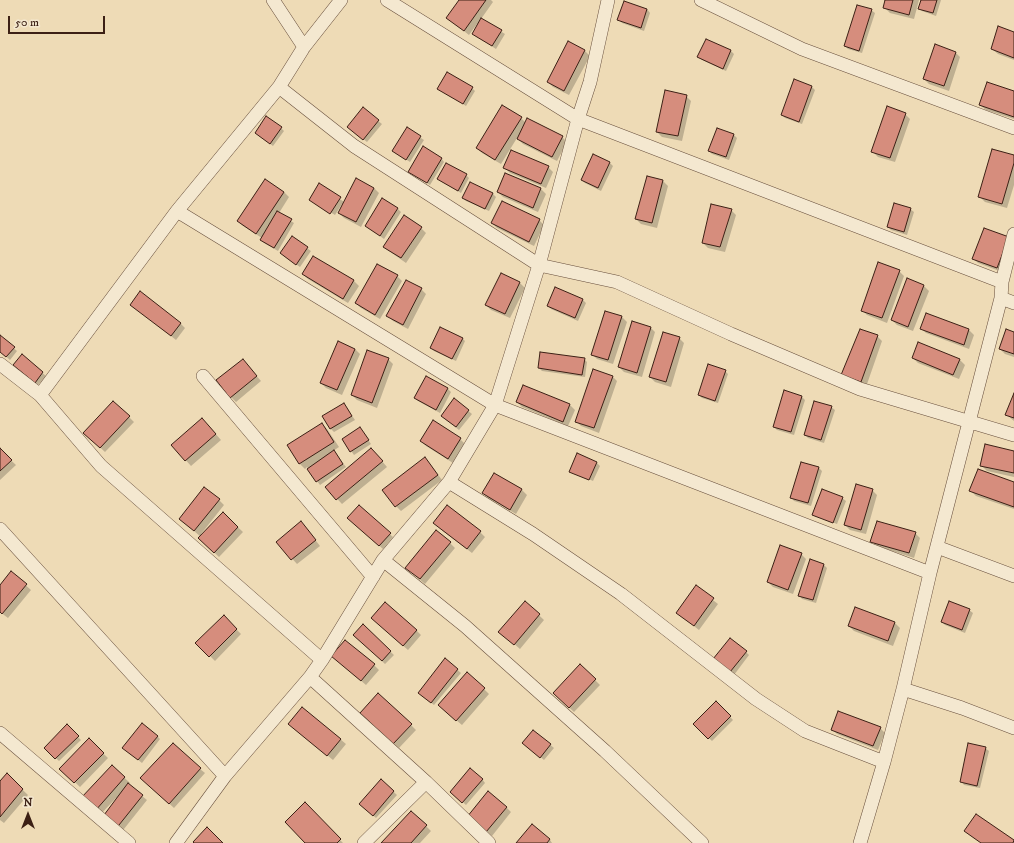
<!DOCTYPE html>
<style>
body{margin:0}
#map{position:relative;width:1014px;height:843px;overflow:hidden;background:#eedbb6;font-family:"IM FELL DW Pica",serif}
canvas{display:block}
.north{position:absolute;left:8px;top:795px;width:40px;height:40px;-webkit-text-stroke:3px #f4e8d0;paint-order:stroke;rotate:0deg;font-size:11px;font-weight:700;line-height:16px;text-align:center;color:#3c2015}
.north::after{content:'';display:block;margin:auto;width:14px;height:18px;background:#3c2015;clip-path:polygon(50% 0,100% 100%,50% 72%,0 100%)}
.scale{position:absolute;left:8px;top:16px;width:97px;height:18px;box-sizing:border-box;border:2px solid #3c2015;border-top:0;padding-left:5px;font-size:12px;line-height:14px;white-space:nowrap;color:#3c2015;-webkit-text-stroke:3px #f4e8d0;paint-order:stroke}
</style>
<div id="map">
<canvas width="1014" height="843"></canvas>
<div class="north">N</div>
<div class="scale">50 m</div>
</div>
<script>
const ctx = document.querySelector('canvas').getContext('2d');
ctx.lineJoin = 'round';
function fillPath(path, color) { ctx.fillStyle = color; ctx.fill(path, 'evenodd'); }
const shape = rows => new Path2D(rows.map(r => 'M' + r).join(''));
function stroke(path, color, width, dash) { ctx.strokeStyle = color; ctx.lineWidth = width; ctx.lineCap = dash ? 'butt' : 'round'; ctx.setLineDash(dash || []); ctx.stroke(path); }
fillPath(shape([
 [460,0,491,0,493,2,481,19,505,34,496,49,473,34,478,25,477,24,469,35,447,18],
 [886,0,919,0,914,19,890,13,885,8],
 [922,0,941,0,936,16,922,11,919,8],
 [625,2,647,9,650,13,644,31,622,23,619,20],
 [871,10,875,13,862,53,848,49,845,46],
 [1014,33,1014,60,998,54,992,49],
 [569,42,585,51,590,56,569,95,553,87,548,82],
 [731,51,734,54,726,71,702,60,698,57],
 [955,52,960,57,949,91,929,84,924,79],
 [812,87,815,90,802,124,785,118,782,115],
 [472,88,475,91,466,106,438,89],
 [1014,92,1014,119,986,110,980,105],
 [686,96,691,101,682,141,662,137,657,132],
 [363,109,382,124,367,142,352,130],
 [905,114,910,119,895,162,878,157,873,152],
 [521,118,526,123,562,137,567,142,557,161,523,144,517,138,501,164,482,153,477,148],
 [281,128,284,131,273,146,259,136],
 [407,129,424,140,410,162,393,151],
 [717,129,734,135,737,138,729,160,712,154,709,151],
 [593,156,610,163,613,166,601,191,585,183,582,180],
 [1014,156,1014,185,1007,208,985,202,980,197],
 [441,158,444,162,430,185,409,172],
 [548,167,553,172,546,188,510,173,505,168],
 [506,174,541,189,546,194,538,212,503,197,498,192],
 [466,175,469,178,461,193,442,182,439,179],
 [647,177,663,181,668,186,657,228,641,224,636,219],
 [265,180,284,192,289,197,279,213,294,223,278,251,264,243,261,239,262,238,243,226,238,221],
 [470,183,493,194,496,197,489,211,466,201,463,198],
 [320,185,344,202,374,188,379,193,361,227,344,218,339,213,343,205,342,204,335,215,312,201],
 [502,202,539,220,544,225,534,246,497,228,492,223],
 [398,209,401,212,384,239,366,226],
 [910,209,914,212,907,235,891,230,888,227],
 [731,210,736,215,725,252,708,248,703,243],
 [421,228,426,233,406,263,389,251,384,246],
 [292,238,311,251,300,267,284,256],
 [1008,238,1002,272,978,263,973,258],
 [313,257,354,281,359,286,348,303,308,279,303,274],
 [899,271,904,276,887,323,867,315,862,310],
 [501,274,520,283,525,288,510,318,491,310,486,305],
 [397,276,402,281,380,319,361,308,356,303],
 [908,280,924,286,929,291,913,331,897,325,892,320],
 [406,281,421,289,426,294,408,329,393,321,388,316],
 [583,300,586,303,578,321,551,309,548,306],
 [131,304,180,323,185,328,176,340],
 [606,312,622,317,627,322,613,364,597,359,592,354],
 [927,314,969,330,974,335,969,349,926,333,921,328],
 [650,327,655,332,642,377,624,372,619,367],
 [1014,333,1014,357,1005,354,1000,349],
 [0,336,17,351,10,360,0,351],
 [877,336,882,341,866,387,847,380],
 [462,338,465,341,456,361,434,351,431,348],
 [679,338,684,343,671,387,655,382,650,377],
 [355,349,360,354,342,395,326,388,321,383],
 [22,356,46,376,38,385,18,368],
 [913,358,960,360,965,365,959,379,918,363],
 [388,359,393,364,377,408,357,400,352,395],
 [584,359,587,362,585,377,542,371,539,368],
 [247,365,261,381,236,402,231,397],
 [725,371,728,374,718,403,702,398,699,395],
 [612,376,617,381,599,433,581,426,576,421],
 [426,378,448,389,451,392,440,413,418,401,415,398],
 [523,386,570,405,575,410,568,426,522,407,517,402],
 [1014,396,1014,421,1007,415],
 [802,397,805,400,794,435,777,430,774,427],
 [455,400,472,414,459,430,445,419],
 [344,404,355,420,334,432,330,428],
 [831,407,835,410,824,443,808,438,805,435],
 [129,417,134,422,105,452,90,438],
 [434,422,460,439,465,444,453,463,426,446,421,441],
 [207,424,221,440,191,466,172,445],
 [322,424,327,429,339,447,333,451,346,467,320,485,307,467,305,469,300,464,288,446],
 [360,428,371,444,354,455,343,439],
 [0,450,16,465,0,480],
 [1014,452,1014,477,987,471,982,466],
 [376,454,387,467,342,504,326,487],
 [597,463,600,466,593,481,573,472,573,474,570,471],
 [430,464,442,480,401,511,396,506],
 [819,468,822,471,811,506,794,501,791,497],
 [494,474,522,490,527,495,516,514,488,498,483,493],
 [1014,483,1014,509,976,496,971,491],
 [872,490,877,495,866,534,850,530,845,525],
 [842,498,846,501,837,524,816,516,816,517,813,515],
 [219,500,224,505,201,534,203,535,223,513,243,532,219,557,199,538,201,537,180,519],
 [359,507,393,537,383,549,352,521],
 [306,528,320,546,297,564,277,542],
 [439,528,480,532,485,537,472,553],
 [915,533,920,538,914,558,877,546,872,541],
 [450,543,455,548,425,584,412,573],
 [801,554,806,559,793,594,773,587,768,582],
 [810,561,824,565,827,568,816,603,802,599,799,595],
 [12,573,31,590,8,618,0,612,0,586],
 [696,587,718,604,699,630,677,613],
 [525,602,544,620,520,649,505,636],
 [856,608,895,623,900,628,893,646,854,631,849,626],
 [969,610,973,613,965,633,945,625,942,622],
 [224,617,241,634,215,661,197,643],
 [377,623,416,630,421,635,408,650],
 [363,626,394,655,385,664,355,635],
 [746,652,749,655,734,675,718,662],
 [332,656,374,665,379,670,366,685],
 [446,660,461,673,434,705,422,696],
 [595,680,600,685,574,712,559,698],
 [484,689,489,694,462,725,444,710],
 [716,702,733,720,712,741,694,724],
 [303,708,346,744,333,760,295,729],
 [366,718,411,725,416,730,399,748],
 [67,726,81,740,59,761,45,748],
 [880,728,885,733,878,750,837,734,832,729],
 [534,731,554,748,544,760,527,746],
 [157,736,160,739,142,763,127,751],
 [89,740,108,758,80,787,61,769],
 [985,748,989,751,980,788,964,785,961,781],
 [112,766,130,783,128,785,147,800,120,834,102,818,117,799,116,798,100,815,87,803],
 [200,769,205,773,174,808,147,783],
 [7,775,28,795,4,823,0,820,0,783],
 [482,779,485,783,466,805,455,795],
 [381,780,397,795,376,818,363,807],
 [305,804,343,843,307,843],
 [506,807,511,812,492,836,474,821],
 [426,826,431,831,420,843,382,843],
 [532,826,550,840,552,843,518,843]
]), '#0003');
const building = shape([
 [459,0,486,0,464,31,446,18,459,0],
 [885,0,913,0,909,15,883,8,885,0],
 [921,0,937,0,933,13,918,9,921,0],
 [624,1,647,9,641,28,617,20,624,1],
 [857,5,872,9,859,51,844,46,857,5],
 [481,18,502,30,492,46,472,34,481,18],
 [998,26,1014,32,1014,58,991,49,998,26],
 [706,39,731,50,723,69,697,57,706,39],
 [568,41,585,50,564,91,547,82,568,41],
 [935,44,956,52,944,86,923,79,935,44],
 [447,72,473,87,463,104,437,89,447,72],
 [794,79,812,86,799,122,781,115,794,79],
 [987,82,1014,91,1014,117,979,105,987,82],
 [665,90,687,95,678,136,656,132,665,90],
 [502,105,522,117,495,160,476,148,502,105],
 [887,106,906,113,890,158,871,152,887,106],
 [363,107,379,120,363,140,347,127,363,107],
 [266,116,282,127,270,144,255,133,266,116],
 [527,118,563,136,552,157,517,139,527,118],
 [407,127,421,136,406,160,392,151,407,127],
 [717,128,734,134,726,157,708,151,717,128],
 [423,146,442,158,427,183,408,172,423,146],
 [992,149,1014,155,1014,163,1002,204,978,197,992,149],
 [511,150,549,166,541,184,503,168,511,150],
 [593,154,610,162,598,188,581,180,593,154],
 [446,163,467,174,458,191,437,179,446,163],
 [505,173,541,188,533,208,497,192,505,173],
 [647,176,663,180,652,223,635,219,647,176],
 [356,178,374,188,356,222,338,213,356,178],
 [265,179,284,192,256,234,237,221,265,179],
 [470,182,493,193,485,209,462,198,470,182],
 [319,183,341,197,330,214,309,200,319,183],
 [382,198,398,208,380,236,365,226,382,198],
 [502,201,540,219,529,242,491,223,502,201],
 [894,203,911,208,904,232,887,227,894,203],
 [711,204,732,209,720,247,702,243,711,204],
 [277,211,292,219,274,248,260,240,277,211],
 [404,215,422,227,401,258,383,247,404,215],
 [984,228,1009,237,997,268,972,259,984,228],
 [292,236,308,247,296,265,280,253,292,236],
 [313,256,354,280,343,299,302,274,313,256],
 [878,262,900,270,882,318,861,311,878,262],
 [377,264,398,275,375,315,355,303,377,264],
 [501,273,520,282,505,314,485,305,501,273],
 [907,278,924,285,908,327,891,320,907,278],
 [406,280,422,288,403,325,386,316,406,280],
 [555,287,583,299,575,318,547,306,555,287],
 [140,291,181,323,171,336,130,305,140,291],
 [605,311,622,316,608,360,591,355,605,311],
 [926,313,969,329,964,345,920,329,926,313],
 [632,321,651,327,637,373,618,367,632,321],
 [440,327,463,338,452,359,430,348,440,327],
 [860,329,878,335,861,382,841,375,860,329],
 [1006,329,1014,332,1014,354,999,349,1006,329],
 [663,332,680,337,666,382,649,377,663,332],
 [0,335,15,347,6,357,0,352,0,335],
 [338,341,355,349,337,390,320,383,338,341],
 [918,342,960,359,953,375,912,358,918,342],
 [367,350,389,358,372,403,351,395,367,350],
 [540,352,585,358,582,375,538,368,540,352],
 [22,354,43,372,35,383,13,365,22,354],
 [243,359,257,376,230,398,216,380,243,359],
 [708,364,726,370,715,401,698,395,708,364],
 [593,369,613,376,594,428,575,422,593,369],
 [426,376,448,388,436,410,414,398,426,376],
 [523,385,570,404,563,422,516,402,523,385],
 [784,390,802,396,791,432,773,427,784,390],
 [1014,393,1014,418,1005,415,1014,393],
 [454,398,469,410,456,427,441,416,454,398],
 [113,401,130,416,100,448,83,433,113,401],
 [814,401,832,406,821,440,804,435,814,401],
 [344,403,352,416,330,429,322,416,344,403],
 [202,418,216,434,185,461,171,445,202,418],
 [433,420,461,438,448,459,420,441,433,420],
 [322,423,334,442,299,464,287,445,322,423],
 [360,427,369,440,350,452,342,439,360,427],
 [985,444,1014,451,1014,473,980,466,985,444],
 [0,448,12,460,0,471,0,448],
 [371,448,383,461,336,500,325,487,371,448],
 [334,450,343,464,316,482,307,469,334,450],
 [577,453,597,462,589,480,569,472,577,453],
 [425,457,438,475,395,507,382,490,425,457],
 [801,462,819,467,808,503,790,498,801,462],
 [978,469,1014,482,1014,507,969,491,978,469],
 [494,473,522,489,510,510,482,493,494,473],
 [856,484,873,489,861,530,844,525,856,484],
 [204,487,220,499,194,531,179,519,204,487],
 [822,489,843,497,833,523,812,515,822,489],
 [359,505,391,533,379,546,347,518,359,505],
 [447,505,481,531,467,549,433,523,447,505],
 [223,512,238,527,214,553,198,538,223,512],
 [301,521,316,540,291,560,276,542,301,521],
 [877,521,916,532,909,553,870,542,877,521],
 [436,530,451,542,420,579,405,568,436,530],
 [780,545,802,553,788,590,767,582,780,545],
 [810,559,824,564,813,600,798,596,810,559],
 [11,571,27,584,2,614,0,612,0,585,11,571],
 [696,585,714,598,694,626,676,613,696,585],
 [525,601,540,614,514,645,498,632,525,601],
 [949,601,970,609,962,630,941,622,949,601],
 [385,602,417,630,403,646,371,618,385,602],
 [855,607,895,622,888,641,848,626,855,607],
 [224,615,237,629,209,657,195,643,224,615],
 [363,624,391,651,382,661,353,635,363,624],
 [730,638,747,651,730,672,713,659,730,638],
 [345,640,375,664,361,681,331,656,345,640],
 [445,658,458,669,431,703,418,693,445,658],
 [580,664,596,679,569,708,553,693,580,664],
 [467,672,485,688,456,721,438,705,467,672],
 [378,693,412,724,393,744,360,713,378,693],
 [716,701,731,716,708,739,693,724,716,701],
 [302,707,341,739,327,756,288,724,302,707],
 [838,711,881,727,873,746,831,730,838,711],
 [142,723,158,736,138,760,122,748,142,723],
 [67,724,79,736,55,759,44,748,67,724],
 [533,730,551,744,540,758,522,743,533,730],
 [89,738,104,753,74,783,59,769,89,738],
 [173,743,201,768,169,804,140,778,173,743],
 [968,743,986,747,977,786,960,782,968,743],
 [112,765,125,777,95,811,81,798,112,765],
 [470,768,483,779,462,803,450,792,470,768],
 [7,773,23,789,0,817,0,781,7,773],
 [381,779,394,791,373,816,359,804,381,779],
 [128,783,143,795,115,830,101,819,128,783],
 [488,791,507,807,486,832,467,817,488,791],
 [305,802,341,839,337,843,305,843,285,822,305,802],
 [411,811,427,825,411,843,381,843,411,811],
 [976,814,1014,840,1013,843,981,843,964,831,976,814],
 [532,824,550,839,547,843,516,843,532,824],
 [207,827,223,843,194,843,193,842,207,827]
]);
fillPath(building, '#d68d7d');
stroke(building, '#3c2015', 1);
const minor = shape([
 [273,0,304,47],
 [387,0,578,119,1002,282],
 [701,0,802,49,1014,128],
 [279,87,354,146,539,265,617,282,731,334,860,389,1014,435],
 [177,211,495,405,930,573],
 [1001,298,1014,303],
 [0,364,40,395,101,466,322,660],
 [203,376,373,577],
 [40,395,177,211,279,87,304,47,341,0],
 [449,482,533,534,621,594,756,699,805,731,884,762],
 [0,529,225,776],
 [937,547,1014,576],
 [383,560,465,626,605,751,702,843],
 [310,677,426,782,489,843],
 [903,689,962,708,1014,728],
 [0,733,129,843],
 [176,843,225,776,310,677,322,660,383,560,449,482,495,405,539,265,578,119,590,82,608,0],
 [364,843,426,782],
 [860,843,884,762,903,689,930,573,1001,298,1002,282,1014,234]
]);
stroke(minor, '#684f3d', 14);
stroke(minor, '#f4e8d0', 13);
</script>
